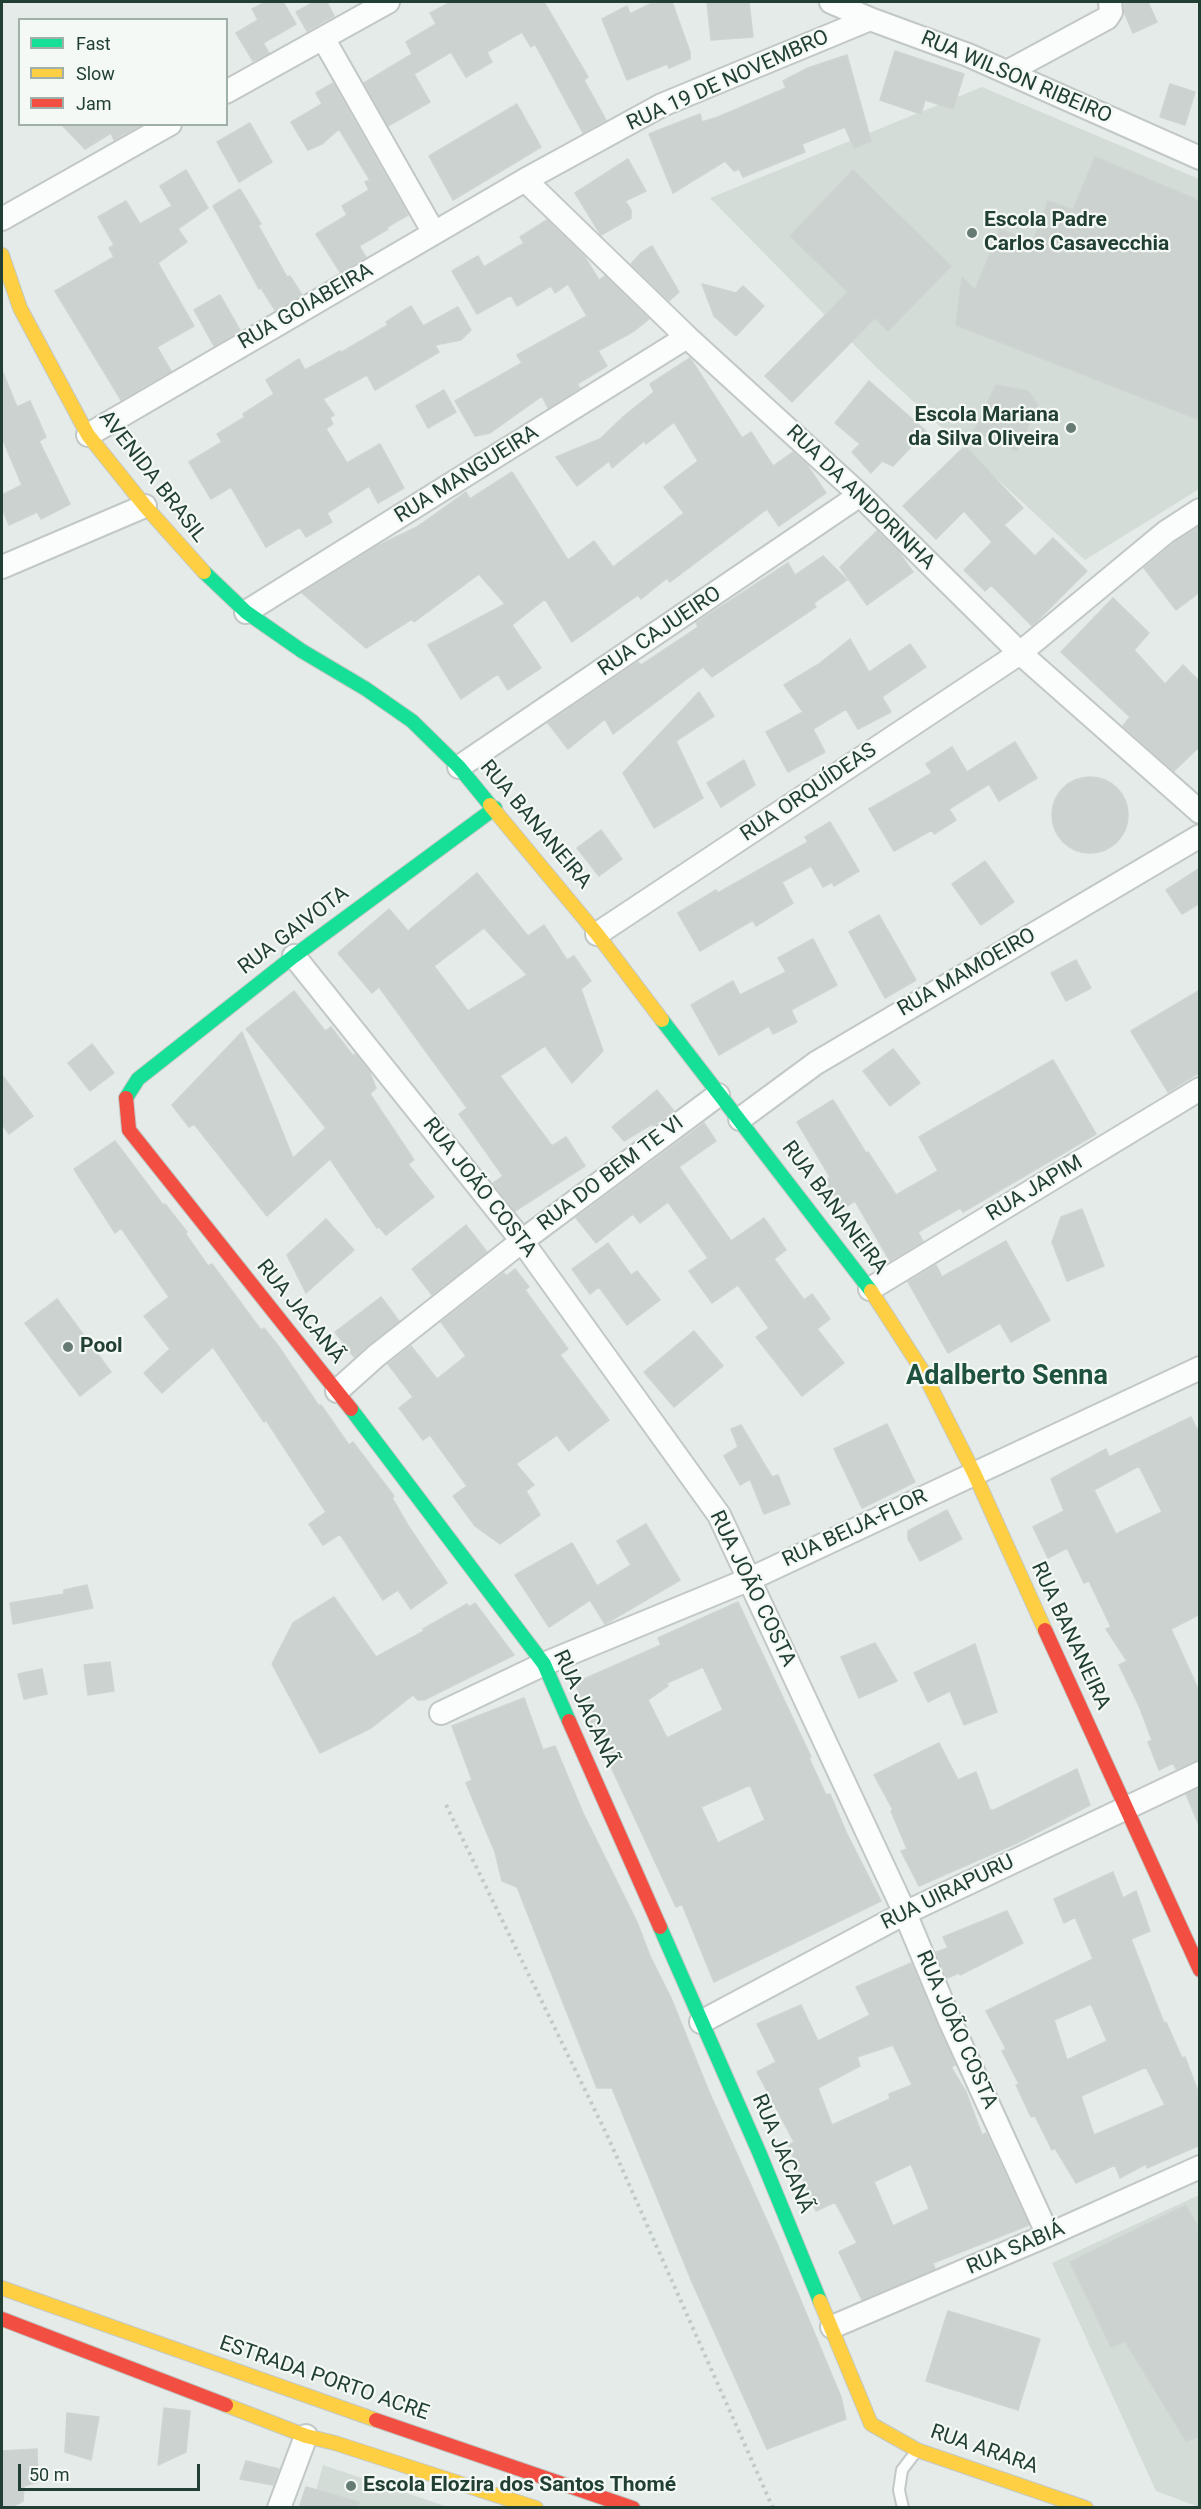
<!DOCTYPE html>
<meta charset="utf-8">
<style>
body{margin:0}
#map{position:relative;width:1201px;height:2509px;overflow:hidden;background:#e5ebe8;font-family:Roboto,sans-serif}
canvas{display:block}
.frame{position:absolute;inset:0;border:3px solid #223f34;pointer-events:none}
.legend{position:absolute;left:18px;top:18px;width:210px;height:108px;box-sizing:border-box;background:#f4f9f6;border:2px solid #a0afa8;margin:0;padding:8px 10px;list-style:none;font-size:18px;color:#223f34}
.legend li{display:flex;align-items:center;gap:12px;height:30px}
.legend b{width:30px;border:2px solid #a0afa8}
.scale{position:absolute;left:18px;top:2464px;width:182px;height:27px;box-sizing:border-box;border:3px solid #223f34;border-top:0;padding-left:8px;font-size:18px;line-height:21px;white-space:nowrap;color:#223f34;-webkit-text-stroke:4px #f4f9f6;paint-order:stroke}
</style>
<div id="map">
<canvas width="1201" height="2509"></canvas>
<div class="frame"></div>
<ul class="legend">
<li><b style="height:8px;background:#16e098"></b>Fast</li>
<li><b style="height:8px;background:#ffcf43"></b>Slow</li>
<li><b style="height:8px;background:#f24e42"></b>Jam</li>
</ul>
<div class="scale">50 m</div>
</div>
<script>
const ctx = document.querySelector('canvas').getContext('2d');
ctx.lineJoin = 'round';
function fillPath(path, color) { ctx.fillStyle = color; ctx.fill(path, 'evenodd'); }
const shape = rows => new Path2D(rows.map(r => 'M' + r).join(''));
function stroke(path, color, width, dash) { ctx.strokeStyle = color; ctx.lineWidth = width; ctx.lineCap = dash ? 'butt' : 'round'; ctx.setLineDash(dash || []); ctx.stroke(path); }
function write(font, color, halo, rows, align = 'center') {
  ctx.font = font + ' Roboto,sans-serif'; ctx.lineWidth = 4.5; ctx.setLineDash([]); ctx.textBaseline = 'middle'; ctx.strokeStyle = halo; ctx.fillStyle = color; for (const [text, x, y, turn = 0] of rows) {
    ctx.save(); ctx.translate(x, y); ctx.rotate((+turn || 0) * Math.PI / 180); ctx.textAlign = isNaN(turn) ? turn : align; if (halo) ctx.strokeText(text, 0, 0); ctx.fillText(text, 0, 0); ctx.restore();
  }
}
fillPath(shape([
 [982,87,1199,179,1199,489,1085,560,876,367,710,198],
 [1199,2195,1199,2507,1156,2491,1052,2263],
 [323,2465,448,2507,311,2508]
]), '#d3dcd7');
const building = shape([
 [266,2,283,2,296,24,263,43,269,53,253,61,236,33,258,20,252,9,266,2],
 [314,2,327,2,334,16,307,31,296,12,314,2],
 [451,2,544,2,588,77,584,80,606,120,583,133,535,44,531,47,522,32,487,52,492,62,466,77,451,52,414,74,430,102,388,126,364,83,412,54,406,42,436,24,430,13,451,2],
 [654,2,672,2,690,52,690,59,669,68,667,64,627,80,602,19,627,6,630,14,654,2],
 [707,2,749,2,753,37,711,40,707,2],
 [1124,2,1148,2,1157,22,1133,33,1124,12,1124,2],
 [895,51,964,74,953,109,925,100,921,114,880,100,895,51],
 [847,55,871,141,854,148,845,127,802,144,805,152,743,177,739,169,734,171,725,161,673,193,649,134,700,114,702,122,718,117,786,88,783,81,808,68,847,55],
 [333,83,408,215,387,227,388,229,359,246,366,257,340,272,316,234,347,215,342,206,369,190,365,182,370,180,339,129,322,144,308,150,291,122,322,104,316,93,333,83],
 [1170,84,1195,92,1185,125,1160,117,1170,84],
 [517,104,541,147,453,200,429,156,517,104],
 [250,123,272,162,239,182,217,142,250,123],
 [61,124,142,124,114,140,111,133,85,149,61,124],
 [1095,157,1200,201,1200,420,956,325,962,277,975,290,1000,229,1033,242,1048,201,1073,210,1095,157],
 [628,159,646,191,625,201,631,210,631,218,601,235,575,193,628,159],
 [186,170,208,208,178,229,187,242,158,263,194,326,157,347,171,371,121,400,55,291,114,257,109,248,114,245,98,217,126,201,140,224,172,206,160,186,186,170],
 [853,170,951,266,888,331,875,318,792,402,765,376,848,292,790,236,853,170],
 [240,189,261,224,258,225,287,277,290,276,302,295,275,310,261,288,259,289,213,206,240,189],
 [547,220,584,256,599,280,605,276,649,319,634,331,598,351,607,366,577,384,580,388,548,408,542,396,490,433,475,436,455,401,522,363,517,355,587,316,568,284,555,293,551,286,517,306,511,295,477,314,452,271,478,256,484,267,524,243,520,237,547,220],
 [652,246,679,292,669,301,631,264,641,253,652,246],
 [702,284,736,293,743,286,764,306,736,336,714,316,702,284],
 [220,295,240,330,214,346,194,310,220,295],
 [411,306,423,326,458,307,471,330,461,340,435,345,439,352,375,390,367,375,323,399,334,415,330,418,333,424,326,429,347,463,380,444,404,488,378,503,369,486,327,513,332,522,306,537,300,527,266,547,231,487,211,499,189,462,222,442,217,434,245,417,243,414,274,394,266,380,299,359,305,370,340,351,340,353,388,325,386,322,411,306],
 [690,358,742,438,751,432,773,466,793,452,807,465,826,493,779,526,767,509,670,582,667,578,641,599,638,595,572,642,545,599,512,625,541,668,508,690,498,674,461,699,428,645,505,604,479,574,414,622,412,619,366,648,302,593,377,546,417,527,466,492,470,499,512,472,568,560,594,541,613,567,684,513,664,487,698,461,674,422,646,444,644,441,612,468,609,461,577,486,556,457,600,439,624,416,654,392,650,384,690,358],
 [2,370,17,407,30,401,46,437,39,441,70,504,41,519,37,512,9,525,2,508,2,495,22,485,2,438,2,370],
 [869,381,926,431,893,466,882,461,871,473,852,452,860,444,835,423,869,381],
 [996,385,1028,391,1038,405,1017,451,974,431,996,385],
 [444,390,456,412,428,428,416,406,444,390],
 [965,446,1023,508,1004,525,1035,556,1053,538,1087,571,1032,626,991,585,985,591,964,570,992,542,964,511,936,539,903,506,965,446],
 [1200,526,1200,592,1176,610,1144,568,1174,543,1200,526],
 [877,531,897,550,913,572,867,605,840,567,877,531],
 [823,556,847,580,814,603,816,607,712,677,703,667,613,734,605,719,568,749,548,723,638,662,641,665,698,627,696,623,788,563,795,575,823,556],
 [1113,598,1149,633,1134,650,1165,684,1183,665,1200,682,1200,746,1174,771,1123,726,1130,717,1061,652,1113,598],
 [850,639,869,672,910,644,926,667,882,697,891,712,858,729,846,709,813,729,825,752,788,772,766,732,803,712,784,685,819,664,850,639],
 [699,692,714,716,676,741,703,798,654,828,623,773,699,692],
 [1015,742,1037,778,999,801,989,784,949,809,956,820,934,834,932,830,894,851,869,809,932,773,926,764,952,747,967,772,1015,742],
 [744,760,755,785,721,807,707,783,744,760],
 '1052 815a38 38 0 1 1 76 0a38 38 0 1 1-76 0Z',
 [830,822,859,871,834,886,832,882,823,887,811,866,782,882,793,903,756,926,753,920,700,951,678,913,716,890,718,893,808,842,805,837,830,822],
 [601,830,622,859,599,876,577,848,601,830],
 [985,861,1014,902,981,925,952,884,985,861],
 [1200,868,1200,903,1182,914,1166,890,1200,868],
 [477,873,528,936,544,925,567,960,574,956,591,981,581,989,603,1051,572,1083,545,1046,500,1076,552,1146,566,1137,585,1166,515,1211,493,1183,503,1176,459,1114,467,1108,379,987,372,993,338,953,389,909,408,931,477,873],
 [484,928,527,975,468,1011,434,966,484,928],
 [879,915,916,980,885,998,849,932,879,915],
 [813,939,837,985,791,1010,797,1022,773,1034,769,1026,719,1055,691,1005,733,981,740,995,786,972,778,958,813,939],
 [1076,960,1091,988,1066,1001,1051,973,1076,960],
 [1200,990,1200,1072,1168,1092,1131,1031,1200,990],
 [294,991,325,1031,331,1027,353,1056,355,1054,369,1071,376,1088,370,1094,414,1160,408,1164,434,1197,386,1235,379,1227,377,1228,330,1159,267,1216,194,1124,189,1127,172,1105,242,1032,293,1158,326,1128,246,1029,294,991],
 [92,1044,114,1073,90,1091,68,1063,92,1044],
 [893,1049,920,1083,890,1106,863,1071,893,1049],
 [1053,1060,1096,1134,963,1212,960,1208,918,1232,923,1241,890,1261,855,1201,843,1209,825,1181,830,1177,797,1122,833,1100,866,1153,868,1152,896,1195,938,1171,919,1137,1053,1060],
 [2,1075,33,1116,9,1134,2,1124,2,1075],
 [657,1090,674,1111,653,1126,652,1124,624,1141,612,1127,657,1090],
 [704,1123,716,1141,679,1167,731,1241,764,1218,786,1250,774,1259,804,1300,812,1294,830,1319,817,1329,844,1363,802,1396,756,1337,769,1328,738,1285,712,1303,689,1271,708,1258,668,1202,640,1223,633,1214,596,1243,576,1218,704,1123],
 [115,1141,163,1205,165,1204,187,1232,185,1233,208,1266,212,1264,261,1330,264,1328,279,1347,319,1406,321,1405,349,1445,353,1442,394,1496,392,1498,409,1527,447,1583,411,1609,398,1590,383,1600,340,1534,323,1545,309,1524,326,1512,266,1420,264,1422,213,1347,162,1393,144,1373,170,1349,144,1316,169,1297,121,1228,115,1233,74,1169,115,1141],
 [1082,1209,1104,1266,1067,1281,1052,1242,1061,1217,1082,1209],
 [326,1219,354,1250,306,1293,287,1255,326,1219],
 [466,1225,487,1252,432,1295,412,1269,466,1225],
 [1006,1241,1050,1320,1011,1342,1000,1323,948,1353,908,1282,936,1265,942,1277,1006,1241],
 [608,1243,631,1275,637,1271,660,1300,627,1325,599,1287,590,1294,572,1269,608,1243],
 [515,1269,529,1287,525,1290,568,1349,560,1355,609,1420,569,1451,557,1435,516,1464,534,1485,526,1491,540,1515,500,1544,475,1526,453,1496,467,1486,430,1435,423,1440,399,1408,413,1397,388,1364,411,1346,437,1379,466,1356,441,1322,504,1273,506,1276,515,1269],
 [381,1297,399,1321,354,1357,335,1332,381,1297],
 [57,1299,111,1372,80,1396,25,1323,57,1299],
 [694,1331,723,1366,674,1407,644,1372,694,1331],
 [1191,1417,1200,1435,1200,1614,1171,1629,1200,1693,1200,1760,1176,1769,1173,1763,1159,1770,1148,1742,1152,1740,1139,1706,1119,1665,1127,1661,1106,1629,1111,1627,1089,1581,1084,1583,1067,1548,1048,1558,1033,1527,1064,1511,1051,1479,1106,1449,1109,1457,1191,1417],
 [1139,1466,1162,1512,1116,1534,1094,1490,1139,1466],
 [887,1424,915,1482,862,1508,834,1449,887,1424],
 [741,1425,772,1477,778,1475,790,1504,764,1514,750,1479,740,1485,724,1456,738,1447,731,1429,741,1425],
 [947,1510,962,1539,920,1561,908,1539,908,1531,947,1510],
 [646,1524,680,1580,605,1624,590,1600,549,1627,515,1575,572,1543,597,1586,631,1565,617,1541,646,1524],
 [87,1585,93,1608,13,1624,10,1603,64,1594,64,1590,87,1585],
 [334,1597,376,1657,424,1631,423,1629,467,1604,469,1607,475,1603,514,1655,424,1700,418,1700,413,1695,371,1728,320,1753,272,1664,293,1623,334,1597],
 [738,1602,811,1757,809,1758,826,1795,830,1794,846,1832,881,1901,714,1982,682,1904,676,1907,593,1728,575,1683,661,1645,658,1638,738,1602],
 [703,1667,723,1710,667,1738,648,1700,668,1686,667,1683,703,1667],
 [750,1785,765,1820,718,1843,701,1807,750,1785],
 [875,1643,897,1681,859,1698,841,1657,875,1643],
 [975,1644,997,1712,964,1725,950,1691,928,1702,914,1673,975,1644],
 [110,1662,114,1691,88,1695,84,1665,110,1662],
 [42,1669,47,1694,24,1699,18,1674,42,1669],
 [524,1698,543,1750,555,1746,583,1813,637,1922,650,1956,671,1998,710,2094,776,2241,841,2397,846,2419,767,2449,692,2282,612,2088,597,2088,517,1887,502,1881,495,1852,466,1783,472,1780,452,1726,524,1698],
 [939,1743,958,1780,976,1772,990,1810,994,1810,1077,1769,1090,1805,1017,1843,919,1886,901,1851,907,1849,891,1811,893,1810,874,1775,939,1743],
 [1200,1788,1200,1825,1199,1825,1186,1794,1200,1788],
 [1113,1872,1123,1898,1136,1891,1150,1931,1131,1939,1164,2023,1166,2022,1182,2058,1185,2057,1200,2097,1200,2145,1147,2168,1146,2164,1120,2178,1115,2165,1076,2183,1055,2148,1052,2150,1035,2116,1031,2117,1016,2085,1019,2084,1002,2051,1006,2049,986,2011,1093,1959,1075,1917,1064,1923,1054,1899,1113,1872],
 [1091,2004,1107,2041,1067,2060,1054,2020,1091,2004],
 [1146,2067,1165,2105,1094,2135,1081,2096,1146,2067],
 [1007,1911,1023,1943,960,1975,959,1973,947,1978,936,1952,948,1948,943,1937,1007,1911],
 [911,1963,955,2065,951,2067,966,2092,982,2135,986,2133,1029,2225,933,2263,935,2269,862,2300,839,2252,857,2243,835,2202,816,2211,788,2145,794,2142,757,2072,776,2062,757,2024,801,2005,818,2041,870,2015,856,1987,911,1963],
 [893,2045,912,2085,889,2094,890,2099,832,2125,818,2088,860,2066,857,2057,893,2045],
 [911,2164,929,2209,893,2226,874,2182,911,2164],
 [1186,2205,1200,2231,1200,2436,1186,2441,1125,2341,1111,2347,1070,2262,1186,2205],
 [948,2311,1040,2339,1018,2410,926,2381,948,2311],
 [164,2408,190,2411,186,2452,158,2465,164,2408],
 [67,2413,99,2417,91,2460,65,2452,67,2413],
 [37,2449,38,2482,24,2486,23,2501,10,2508,2,2508,2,2451,37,2449],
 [246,2461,279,2469,273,2485,240,2479,246,2461],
 [306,2487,359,2502,358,2508,299,2508,306,2487]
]);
fillPath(building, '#ccd2cf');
stroke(building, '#ced4d1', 1.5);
const lane = shape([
 [903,2508,899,2490,902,2470,915,2453]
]);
const street = shape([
 [831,2,870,19,968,55,1200,158],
 [323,38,434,233],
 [1007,72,1107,18,1111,12,1110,2],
 [226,92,388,2],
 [525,180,687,337,860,495,1020,653,1200,812],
 [2,219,170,124],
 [88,435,525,180,662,105,870,19],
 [2,567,145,506],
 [246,612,687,337],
 [459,767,860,495],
 [597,934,1020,653,1166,532,1200,510],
 [294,956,522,1241,719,1515,905,1913,950,2021,1048,2235],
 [740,1119,816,1063,1200,836],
 [870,1289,1200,1089],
 [337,1391,376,1356,522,1241,718,1095],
 [441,1713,544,1664,750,1579,1200,1368],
 [701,2022,905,1913,1200,1773],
 [832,2327,1048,2235,1200,2167],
 [279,2508,306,2436]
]);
const fast = shape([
 [204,572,246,612,302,651,366,689,412,721,459,767,490,805],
 [662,1020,871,1291],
 [126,1098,138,1079,294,956,495,808],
 [351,1409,544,1664,569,1721],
 [660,1927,759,2152,820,2301]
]);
const slow = shape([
 [2,255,20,308,88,435,145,506,204,572],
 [490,805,597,934,662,1020],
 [871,1291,922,1370,974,1473,1045,1630],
 [2,2288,376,2420],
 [820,2301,871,2424,917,2450,1086,2508],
 [226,2405,306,2436,335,2443,536,2508]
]);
const jam = shape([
 [126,1098,129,1130,351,1409],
 [1045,1630,1200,1970],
 [569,1721,660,1927],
 [2,2319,226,2405],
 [376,2420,633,2508]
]);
stroke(lane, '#c2c8c5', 14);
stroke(street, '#c2c8c5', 26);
stroke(fast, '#c1c8c5', 16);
stroke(slow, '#c1c8c5', 16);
stroke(jam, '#c1c8c5', 16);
stroke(shape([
 [446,1805,607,2135,773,2508]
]), '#c1cbc6', 4, [3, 4.5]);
stroke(lane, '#fbfcfc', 10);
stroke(street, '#fbfcfc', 22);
stroke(fast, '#16e098', 14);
stroke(slow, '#ffcf43', 14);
stroke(jam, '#f24e42', 14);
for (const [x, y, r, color] of [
 [972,233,6,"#667b73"],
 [1071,428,6,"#667b73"],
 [68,1347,6,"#667b73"],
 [351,2486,6,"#667b73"]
]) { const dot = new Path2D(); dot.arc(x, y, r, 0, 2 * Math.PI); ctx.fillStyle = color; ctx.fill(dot); stroke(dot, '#f4f9f6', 2); }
write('21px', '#223f34', '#f4f9f6', [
 ["RUA WILSON RIBEIRO",1016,78,23],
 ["RUA 19 DE NOVEMBRO",728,81,-24],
 ["RUA GOIABEIRA",306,307,-30],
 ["RUA MANGUEIRA",467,475,-32],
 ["AVENIDA BRASIL",152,477,52],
 ["RUA DA ANDORINHA",860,498,44],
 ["RUA CAJUEIRO",660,632,-34],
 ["RUA ORQUÍDEAS",809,793,-34],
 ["RUA BANANEIRA",535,825,50],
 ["RUA GAIVOTA",294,931,-37],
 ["RUA MAMOEIRO",967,973,-30],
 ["RUA DO BEM TE VI",611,1174,-37],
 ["RUA JOÃO COSTA",479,1188,52],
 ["RUA JAPIM",1035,1189,-31],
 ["RUA BANANEIRA",834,1208,53],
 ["RUA JACANÃ",300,1312,51],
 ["RUA BEIJA-FLOR",855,1529,-25],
 ["RUA JOÃO COSTA",752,1589,64],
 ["RUA BANANEIRA",1070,1636,65],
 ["RUA JACANÃ",585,1709,65],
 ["RUA UIRAPURU",948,1893,-26],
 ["RUA JOÃO COSTA",956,2030,66],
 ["RUA JACANÃ",782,2154,67],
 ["RUA SABIÁ",1016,2249,-23],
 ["ESTRADA PORTO ACRE",324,2379,19],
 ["RUA ARARA",984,2450,19]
]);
write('bold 21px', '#223f34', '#f4f9f6', [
 ["Escola Padre",984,221],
 ["Carlos Casavecchia",984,245],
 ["Escola Mariana",1059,416,"right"],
 ["da Silva Oliveira",1059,440,"right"],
 ["Pool",80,1347],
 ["Escola Elozira dos Santos Thomé",363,2486]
], 'left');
write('bold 27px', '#1e513e', '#f4f9f6', [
 ["Adalberto Senna",1007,1377]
]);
</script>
